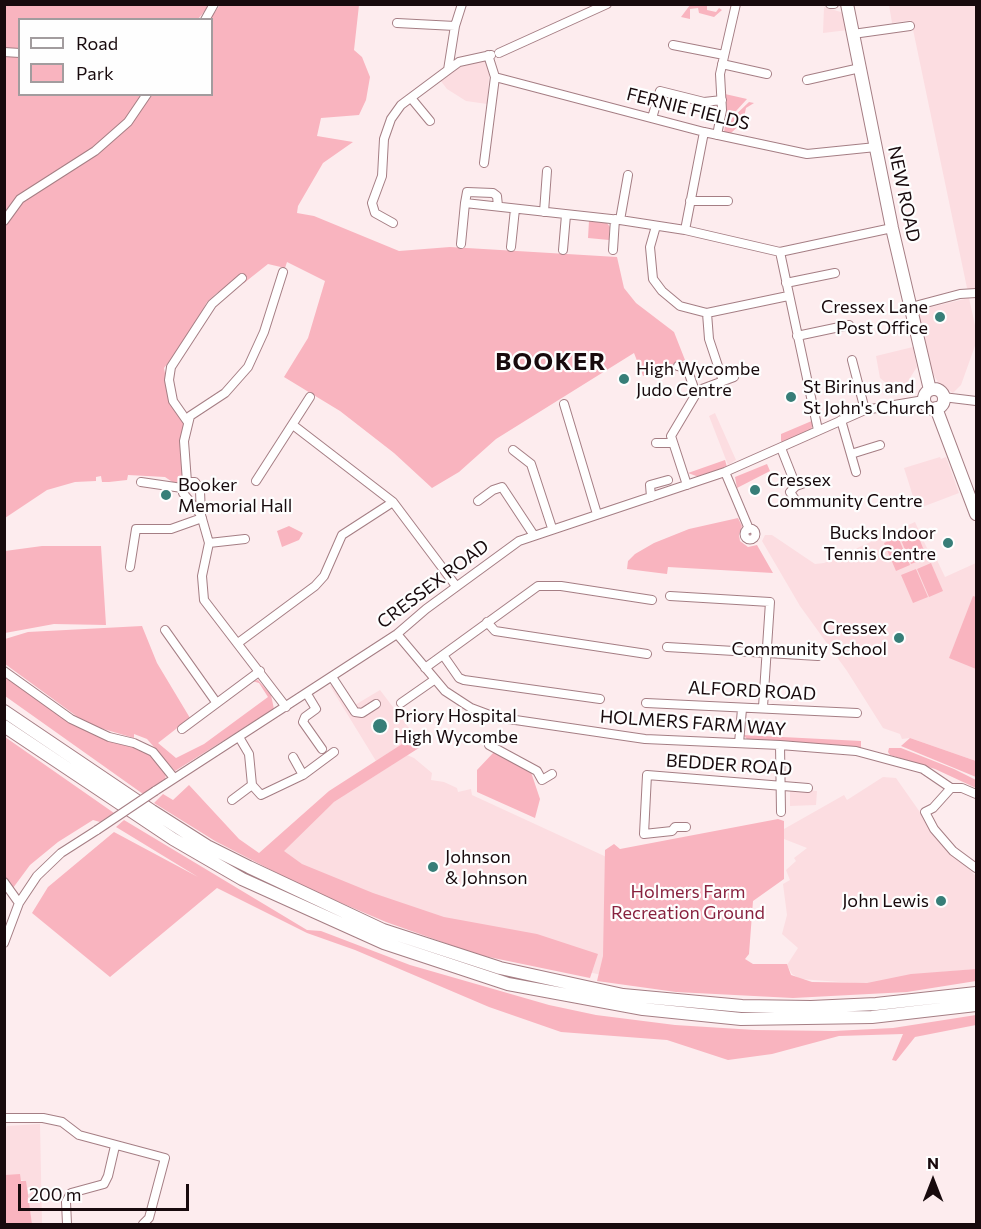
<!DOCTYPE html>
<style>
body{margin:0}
#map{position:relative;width:981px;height:1229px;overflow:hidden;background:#fdecee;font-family:Commissioner,sans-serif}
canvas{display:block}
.frame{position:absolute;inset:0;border:6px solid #180a0d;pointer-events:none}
.legend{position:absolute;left:18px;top:18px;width:195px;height:78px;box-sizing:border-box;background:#fefefe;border:2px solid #a29c9e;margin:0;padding:8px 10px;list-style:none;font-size:18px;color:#180a0d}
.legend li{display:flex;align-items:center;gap:12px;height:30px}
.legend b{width:30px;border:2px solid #a29c9e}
.north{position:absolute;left:903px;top:1151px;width:60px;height:60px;-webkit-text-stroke:4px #fefefe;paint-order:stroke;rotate:0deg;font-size:16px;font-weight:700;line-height:24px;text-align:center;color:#180a0d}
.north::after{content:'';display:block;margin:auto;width:21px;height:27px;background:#180a0d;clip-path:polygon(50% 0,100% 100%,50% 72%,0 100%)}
.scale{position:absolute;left:18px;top:1184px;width:171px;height:27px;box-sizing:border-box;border:3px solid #180a0d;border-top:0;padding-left:8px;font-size:18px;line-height:21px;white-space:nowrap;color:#180a0d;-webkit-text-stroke:4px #fefefe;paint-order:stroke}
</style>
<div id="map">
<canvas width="981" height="1229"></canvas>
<div class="frame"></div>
<ul class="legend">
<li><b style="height:8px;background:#fff"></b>Road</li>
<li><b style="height:16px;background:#f9b4bf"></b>Park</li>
</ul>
<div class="north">N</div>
<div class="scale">200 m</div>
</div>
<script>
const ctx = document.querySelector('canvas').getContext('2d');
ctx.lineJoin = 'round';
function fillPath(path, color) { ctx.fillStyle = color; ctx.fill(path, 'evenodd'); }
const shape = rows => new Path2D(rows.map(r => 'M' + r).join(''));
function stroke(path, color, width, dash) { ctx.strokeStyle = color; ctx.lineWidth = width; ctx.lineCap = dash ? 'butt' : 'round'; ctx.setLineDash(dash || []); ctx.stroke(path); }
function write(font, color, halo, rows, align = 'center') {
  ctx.font = font + ' Commissioner,sans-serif'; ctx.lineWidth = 4.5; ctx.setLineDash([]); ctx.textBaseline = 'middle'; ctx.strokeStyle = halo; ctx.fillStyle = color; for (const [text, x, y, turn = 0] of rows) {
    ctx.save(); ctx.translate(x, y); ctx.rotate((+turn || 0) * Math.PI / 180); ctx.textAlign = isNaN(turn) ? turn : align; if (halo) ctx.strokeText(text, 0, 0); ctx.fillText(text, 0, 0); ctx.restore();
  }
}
fillPath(shape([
 [889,5,976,5,976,298,967,288,911,20,892,23],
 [824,7,844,13,848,30,823,33],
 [483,59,490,66,487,104,466,101,447,89,440,80,462,65],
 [969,298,976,330,976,343,961,385,953,393,939,384,932,372,916,316,919,310],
 [913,347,917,367,899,395,883,385,885,382,880,378,876,356],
 [715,413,736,460,728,465,709,416],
 [940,457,941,459,946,457,959,493,917,509,904,468],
 [915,522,932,559,936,558,945,577,976,563,976,761,910,738,902,739,900,734,883,728,847,671,800,606,762,541,765,535,772,535,815,564,824,563],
 [339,680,355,705,380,690,415,736,376,761,330,686],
 [407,755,414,758,432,773,431,780,444,782,457,788,458,792,471,789,472,795,613,860,611,977,588,972,354,900,277,849,334,802],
 [883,777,896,778,943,845,976,876,976,969,909,975,867,984,800,979,792,974,787,965,798,948,782,934,787,915,783,884,790,880,786,870,796,861,794,858,807,848,784,839,784,829,844,795,847,800],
 [790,789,817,791,816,805,790,806],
 [40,1124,42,1224,32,1224,25,1181,5,1175,4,1136,7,1126]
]), '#fcdde1');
fillPath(shape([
 [4,5,210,5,198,19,20,20,19,50,5,49],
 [220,5,359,5,354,50,362,57,370,77,366,100,359,115,321,118,317,136,353,142,323,163,298,206,297,213,314,216,399,251,450,247,617,257,624,288,636,303,674,332,685,360,643,376,634,353,496,439,459,472,432,488,394,453,340,411,284,377,308,338,325,281,287,262,285,268,268,264,244,283,233,285,217,293,207,302,187,339,164,368,169,395,183,421,182,475,179,482,174,483,165,477,128,475,127,480,109,482,102,482,101,476,96,477,96,481,75,482,47,490,5,518,4,57,19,57,20,94,212,94,210,19],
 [690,5,707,5,707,10,716,12,719,8,722,10,714,17,699,13,698,8,690,9,690,19,681,17],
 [725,94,747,99,726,122,727,111],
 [749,102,754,103,746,108,743,122,731,133,724,132,725,125],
 [589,221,607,223,610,227,609,240,588,238],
 [814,420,811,430,783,444,781,441,781,434],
 [725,460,727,467,699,477,688,473],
 [767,464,770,471,737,488,735,477],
 [738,518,742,526,739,535,740,541,748,547,757,545,773,573,668,567,667,574,627,569,628,561,635,554,654,543,689,529],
 [289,526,303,533,299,540,282,547,277,531],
 [917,533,927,558,911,564,901,540],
 [898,537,910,565,896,571,884,543],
 [42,546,101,546,106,625,54,624,5,633,5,551],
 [931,563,943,591,929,597,917,569],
 [916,569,928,597,913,603,901,575],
 [973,596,976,597,976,669,949,658],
 [142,626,157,663,190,718,158,743,176,758,204,744,268,697,259,683,252,681,258,680,271,695,274,709,175,771,147,739,134,734,134,738,100,728,79,718,5,664,5,639,28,632],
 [4,672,88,731,131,744,154,757,166,774,165,781,143,794,5,696],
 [416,735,422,746,334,802,284,851,302,864,373,893,444,917,537,934,598,954,590,978,479,955,386,922,306,888,215,841,154,803,163,794,173,800,189,785,239,839,259,853,329,791],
 [743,735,861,741,861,748,763,740,747,739],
 [5,737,114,813,100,822,93,820,58,842,30,865,13,888,5,884],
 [910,738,976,761,976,777,901,746],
 [889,748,901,748,954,769,976,780,976,788,935,769,890,755,888,752],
 [494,752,530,769,540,799,535,818,477,792,477,770],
 [778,819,784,821,784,879,753,901,749,954,745,959,753,964,787,964,791,975,812,982,867,983,911,974,976,969,976,981,907,992,793,998,676,992,597,981,603,956,605,850,614,844,620,849],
 [124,820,307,930,321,931,410,965,549,1005,596,1015,675,1025,755,1030,834,1031,893,1028,976,1015,976,1025,915,1037,896,1061,892,1060,903,1034,839,1036,772,1054,728,1060,667,1040,561,1032,489,1007,355,950,307,933,217,888,110,977,32,913,48,887,114,832,198,877,116,827],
 [20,1174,21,1181,26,1181,32,1224,5,1224,5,1175]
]), '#f9b4bf');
const minor = shape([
 [830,4,834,4],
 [205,20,214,4],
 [397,23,455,26],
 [853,34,910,26],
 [673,45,724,55],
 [4,52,20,53],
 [499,53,607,4],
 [722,64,767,74],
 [448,70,459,62,491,55],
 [495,77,704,132,807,154,876,147],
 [807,80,860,68],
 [411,98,430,121],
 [652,118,660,91,704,102,722,100],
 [717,135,722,110,720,74,736,4],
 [484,163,495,77,488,55],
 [690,201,728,201],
 [498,206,497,196,493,193,467,192,465,203,620,220,685,230,780,252,892,228],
 [544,212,547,171],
 [620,220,628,175],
 [4,221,20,199,95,151,128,122,147,94],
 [393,223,375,213,372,203,382,176,384,139,391,119,401,105,448,70,455,26,462,4],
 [656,226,650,247,653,279,662,291,680,306,707,313,788,296],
 [685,230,704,132],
 [461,244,465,203],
 [511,247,515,209],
 [563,250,566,215],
 [613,250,615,219],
 [780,252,818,430],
 [786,283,835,273],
 [911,307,960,294,976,293],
 [707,313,709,339,723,381],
 [797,336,849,325],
 [852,360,865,410],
 [678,366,687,368,696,394,671,436,687,485],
 [702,389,734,377],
 [943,397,976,401],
 [564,404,597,514],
 [841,420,856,472],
 [187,421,173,401,169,380,171,367,212,304,242,278],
 [293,425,393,502,456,586],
 [656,443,672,443],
 [781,448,796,486],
 [513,450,531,464,552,528],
 [851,454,880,445],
 [725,472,749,529],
 [256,481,310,397],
 [141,482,182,488],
 [187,482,184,441,190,416,225,393,248,367,264,332,283,272],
 [187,482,195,482,200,491,201,515,183,493,183,486,187,482],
 [651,497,650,485,668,480],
 [478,501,493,490,502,487,533,534],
 [796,501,790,492,796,486,807,482],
 [201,515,209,543,202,576,204,600,286,707],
 '744.5 534a5.5 5.5 0 1 1 11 0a5.5 5.5 0 1 1-11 0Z',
 [209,543,245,539],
 [130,567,136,529,171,529,202,518],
 [670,596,770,602,763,707],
 [487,622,495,631,647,654],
 [165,630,216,702],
 [397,634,445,691,471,708,495,717,645,739,780,745,856,751,923,769,951,788,962,788,976,794],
 [238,643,315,586,324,576,342,535,393,502],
 [667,647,818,656],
 [443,655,459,678,464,680,600,699],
 [425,668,538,586,561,586,652,600],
 [4,671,71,719,109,737,134,743,153,752,174,778],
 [332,677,355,712,362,713,376,704],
 [307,694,316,709,305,717,303,722,322,749],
 [401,703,434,680],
 [646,703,857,713],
 [182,729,260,671],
 [239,737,249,754,252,785,261,795,303,775,334,752],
 [739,743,742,709],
 [489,745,537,771,542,780,552,774],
 [780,745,781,812],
 [293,757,303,775],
 [951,788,933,808,925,812,934,829,953,851,976,868],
 [155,791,397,634,426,609,519,541,725,472,865,410,924,400],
 [232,800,252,785],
 [686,827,675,827,672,831,644,834,647,775,808,788],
 [4,882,19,903],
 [4,943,19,903,37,876,61,853,97,830],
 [4,1118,43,1118,62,1122,79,1135,165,1158,149,1218,143,1224],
 [67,1224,66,1202,71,1193,104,1184,108,1176,115,1146]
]);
const highway = shape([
 [847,4,892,228,930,390],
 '924 399a10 10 0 1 1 20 0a10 10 0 1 1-20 0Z',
 [936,408,976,514],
 [4,711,152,811,207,846,249,867,383,930,500,968,623,995,742,1006,811,1007,876,1004,976,993],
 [4,726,173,839,242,879,384,943,508,984,643,1009,741,1019,872,1017,976,1005]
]);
stroke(minor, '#a57e84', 10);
stroke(highway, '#a57e84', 14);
stroke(minor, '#fff', 8);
stroke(highway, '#fff', 12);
const minorBridge = shape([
 [97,830,155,791]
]);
stroke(minorBridge, '#a57e84', 10, []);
stroke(minorBridge, '#fff', 8);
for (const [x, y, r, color] of [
 [940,317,6,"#377e78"],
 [624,379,6,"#377e78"],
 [791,397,6,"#377e78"],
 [755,490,6,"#377e78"],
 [166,495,6,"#377e78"],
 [948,543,6,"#377e78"],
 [899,638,6,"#377e78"],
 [380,726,8,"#377e78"],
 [433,867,6,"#377e78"],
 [941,901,6,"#377e78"]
]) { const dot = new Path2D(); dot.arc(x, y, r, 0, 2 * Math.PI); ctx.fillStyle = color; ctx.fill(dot); stroke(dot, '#fefefe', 2); }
write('18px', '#180a0d', '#fefefe', [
 ["FERNIE FIELDS",688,109,14],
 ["NEW ROAD",904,194,78],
 ["CRESSEX ROAD",433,584,-37],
 ["ALFORD ROAD",752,691,3],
 ["HOLMERS FARM WAY",693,723,4],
 ["BEDDER ROAD",729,765,4]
]);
write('18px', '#180a0d', '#fefefe', [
 ["Cressex Lane",928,307,"right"],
 ["Post Office",928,328,"right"],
 ["High Wycombe",636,369],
 ["Judo Centre",636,390],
 ["St Birinus and",803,387],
 ["St John's Church",803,408],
 ["Cressex",767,480],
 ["Community Centre",767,501],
 ["Booker",178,485],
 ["Memorial Hall",178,506],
 ["Bucks Indoor",936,533,"right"],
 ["Tennis Centre",936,554,"right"],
 ["Cressex",887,628,"right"],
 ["Community School",887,649,"right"],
 ["Priory Hospital",394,716],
 ["High Wycombe",394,737],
 ["Johnson",445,857],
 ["& Johnson",445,878],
 ["John Lewis",929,901,"right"]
], 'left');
write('18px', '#88223f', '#fefefe', [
 ["Holmers Farm",688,892],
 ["Recreation Ground",688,913]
]);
ctx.letterSpacing = '1.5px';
write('bold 24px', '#180a0d', '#fefefe', [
 ["BOOKER",551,362]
]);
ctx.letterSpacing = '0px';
</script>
